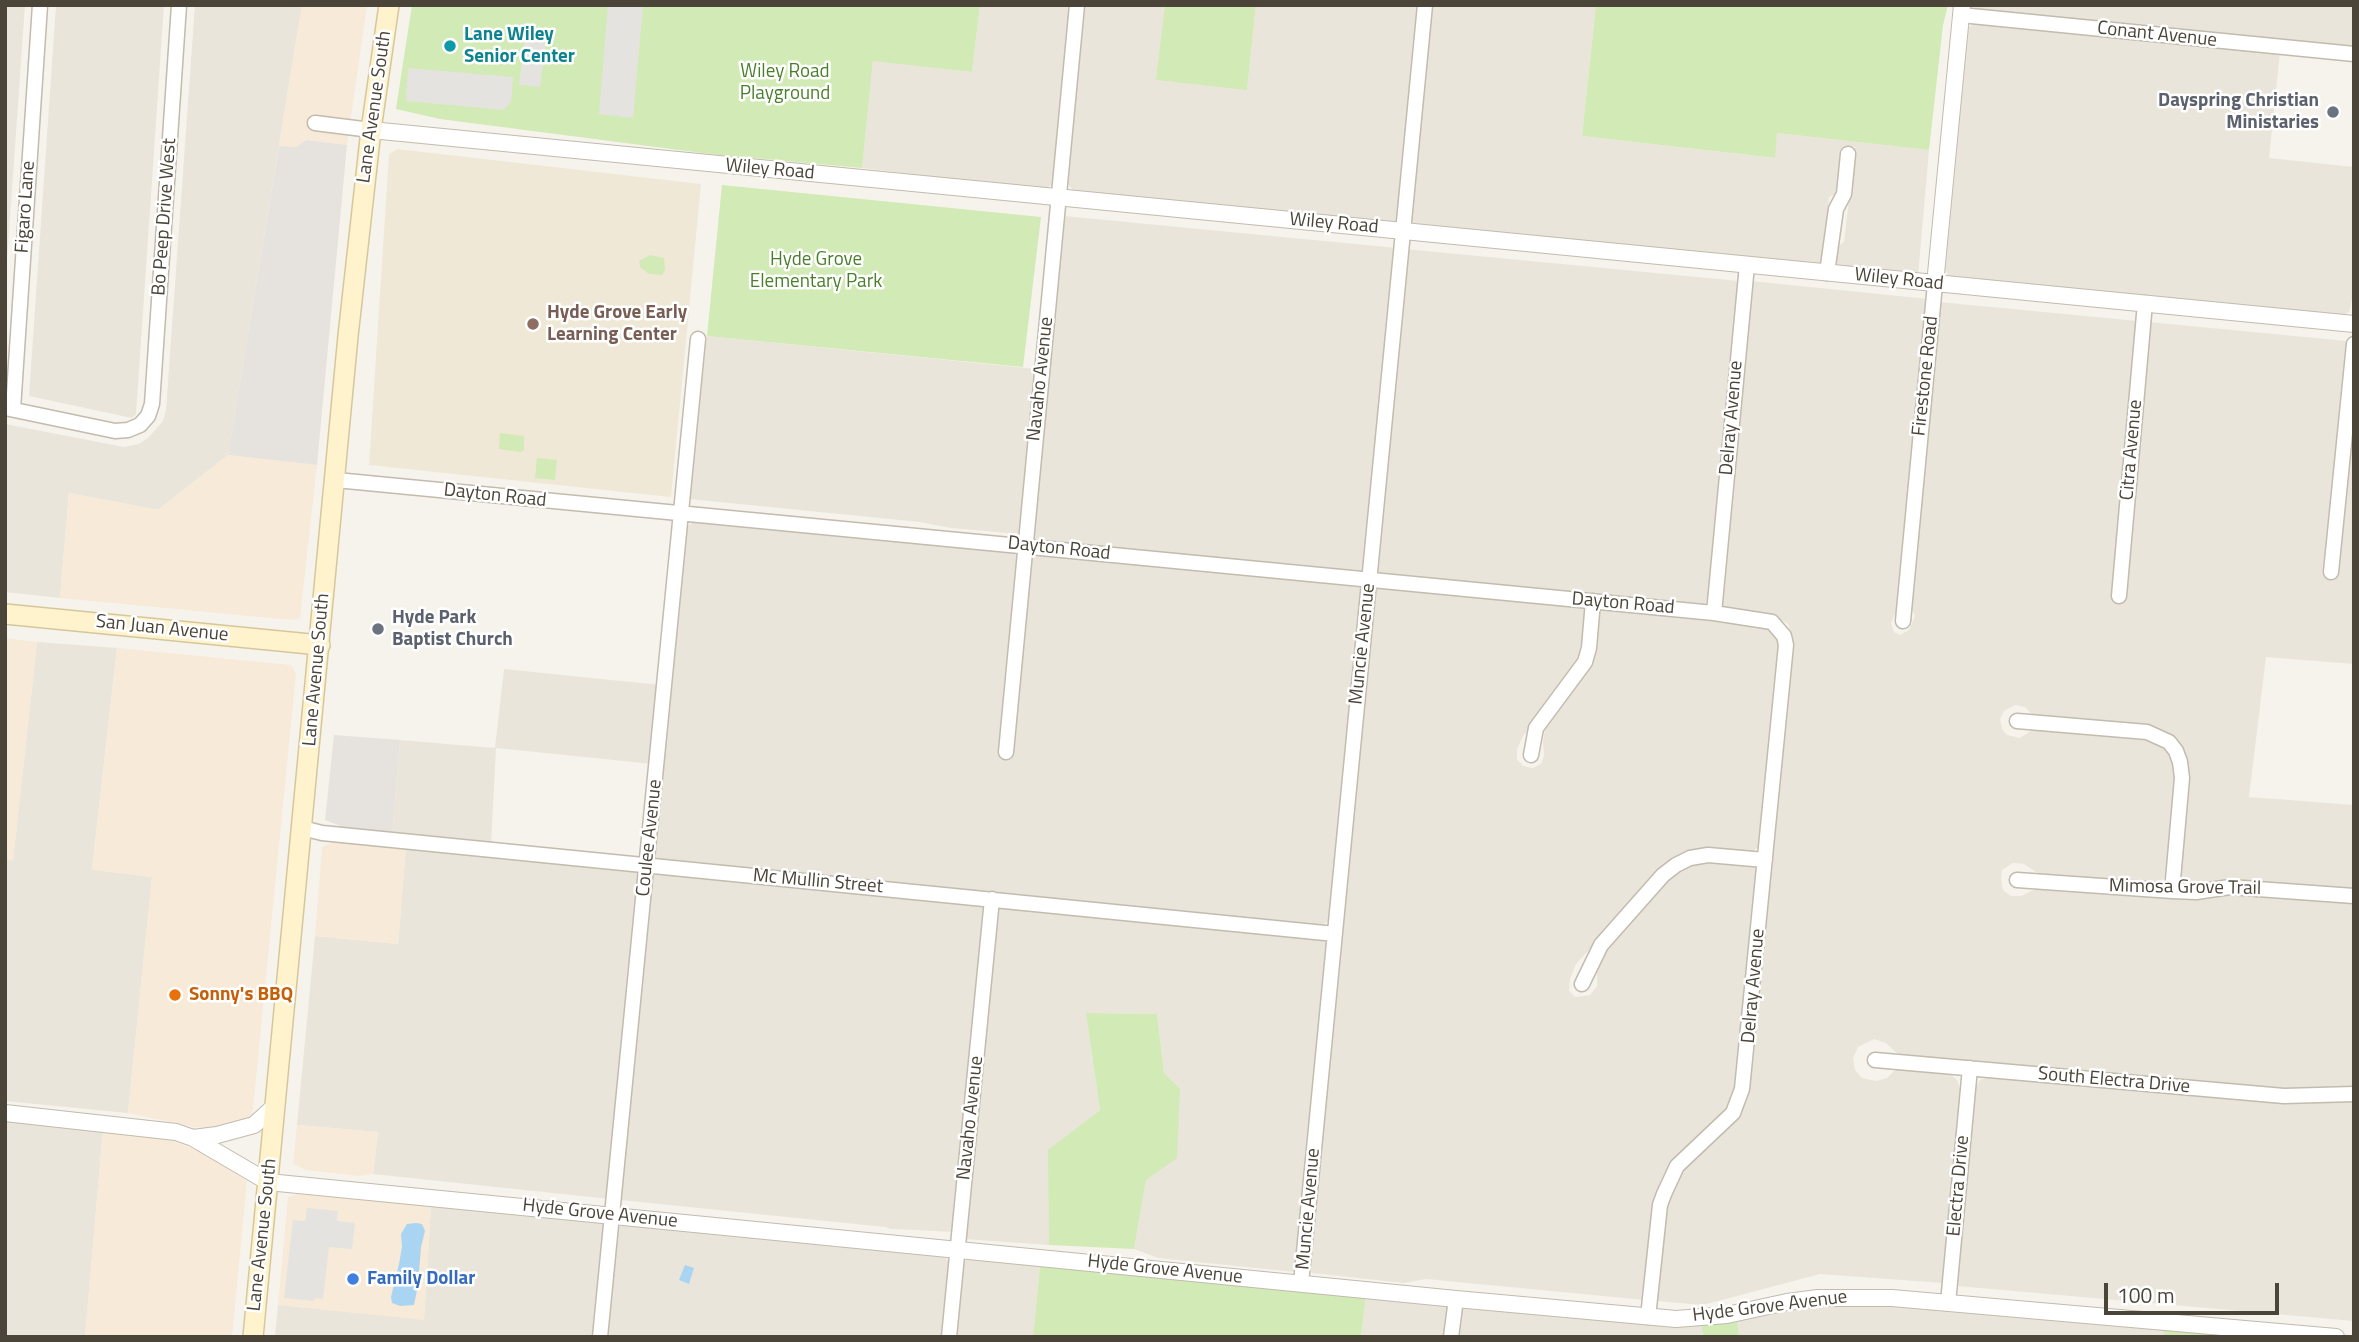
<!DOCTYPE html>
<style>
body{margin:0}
#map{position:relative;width:2359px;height:1342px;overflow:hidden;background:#f6f3ec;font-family:"Titillium Web",sans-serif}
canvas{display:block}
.frame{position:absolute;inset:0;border:7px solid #4b4439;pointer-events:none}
.scale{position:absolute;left:2104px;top:1283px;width:175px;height:32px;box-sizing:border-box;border:4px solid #4b4439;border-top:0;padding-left:9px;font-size:21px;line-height:24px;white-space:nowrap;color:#4b4439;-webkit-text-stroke:5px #fff;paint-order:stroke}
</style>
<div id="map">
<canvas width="2359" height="1342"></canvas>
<div class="frame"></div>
<div class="scale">100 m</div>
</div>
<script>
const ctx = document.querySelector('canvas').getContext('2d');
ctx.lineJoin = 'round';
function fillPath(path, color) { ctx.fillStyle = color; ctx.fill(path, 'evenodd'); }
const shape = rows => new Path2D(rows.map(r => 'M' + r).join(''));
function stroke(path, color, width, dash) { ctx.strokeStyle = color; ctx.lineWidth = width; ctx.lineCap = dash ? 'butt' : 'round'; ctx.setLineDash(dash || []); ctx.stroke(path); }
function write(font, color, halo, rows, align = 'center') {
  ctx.font = font + ' "Titillium Web",sans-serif'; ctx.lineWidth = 5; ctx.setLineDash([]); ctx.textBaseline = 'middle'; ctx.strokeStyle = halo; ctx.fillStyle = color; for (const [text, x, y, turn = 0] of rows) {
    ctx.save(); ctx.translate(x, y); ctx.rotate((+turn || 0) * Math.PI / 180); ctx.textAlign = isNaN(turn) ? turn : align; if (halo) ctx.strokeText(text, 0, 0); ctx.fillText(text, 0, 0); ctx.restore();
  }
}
fillPath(shape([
 [5,5,25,5,5,288],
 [56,5,164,5,136,414,132,418,29,396],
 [195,5,302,5,228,455,158,510,69,493,60,598,5,592,5,424,124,447,139,444,149,437,163,421,166,410],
 [980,5,1072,5,1055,178,1052,185,1042,190,862,168,873,60,972,72],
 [1083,5,1165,5,1157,80,1247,89,1256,5,1420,5,1397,225,1075,193,1068,184,1068,158],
 [1431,5,1596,5,1582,136,1774,158,1777,133,1929,150,1918,276,1841,269,1837,265,1837,247,1844,242,1855,147,1845,146,1843,149,1840,183,1834,195,1829,197,1823,260,1816,267,1412,225,1409,220],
 [1971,5,2354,5,2354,47,1981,12],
 [1975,23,2280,52,2269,158,2354,167,2354,290,2349,312,2340,317,1956,281,1948,275,1944,268,1965,33,1968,28],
 [1064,216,1397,248,1364,570,1359,573,1033,541,1031,537],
 [1405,249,1739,281,1710,597,1705,604,1699,607,1383,576,1377,573,1375,568],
 [1751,281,1928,299,1897,609,1891,623,1894,632,1900,635,1909,630,1915,616,1910,605,1939,302,2347,341,2326,578,2334,579,2354,396,2354,664,2266,657,2249,797,2354,805,2354,889,2228,880,2195,885,2188,883,2180,875,2180,746,2166,732,2147,726,2042,717,2032,714,2025,707,2015,705,2004,711,2000,719,2002,729,2007,735,2020,738,2031,731,2044,729,2146,738,2164,747,2176,766,2168,873,2161,882,2151,884,2042,876,2024,864,2013,863,2002,870,2001,879,2003,890,2011,896,2021,896,2038,888,2228,893,2354,903,2354,1087,2340,1086,2308,1090,1899,1055,1886,1043,1874,1039,1858,1047,1853,1058,1855,1070,1862,1078,1876,1081,1887,1078,1896,1069,1950,1074,1957,1080,1961,1092,1943,1283,1820,1274,1703,1305,1657,1301,1663,1215,1671,1190,1684,1167,1737,1116,1748,1097,1793,638,1788,624,1772,614,1729,610,1722,606,1720,597],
 [707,336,1037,369,1020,534,951,528,920,522,689,499],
 [696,521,1012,551,1019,558,1028,561,1034,554,1357,584,1362,589,1331,918,1321,927,662,863,656,859,654,855,684,534,689,525],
 [1378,586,1579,605,1585,609,1588,616,1584,649,1575,669,1523,736,1517,749,1517,759,1523,766,1533,768,1541,764,1544,756,1543,742,1546,723,1587,669,1599,611,1604,608,1763,623,1776,635,1780,644,1763,843,1751,853,1712,851,1661,872,1576,964,1570,979,1569,991,1575,997,1590,995,1597,986,1597,964,1604,950,1661,884,1679,868,1698,861,1755,865,1760,874,1740,1075,1731,1106,1675,1159,1662,1178,1654,1206,1645,1300,1426,1279,1404,1283,1312,1273,1308,1266,1373,592],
 [37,642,117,648,92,869,152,877,128,1113,5,1101,5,860,13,860],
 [504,669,660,685,653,764,496,748,491,845,392,836,400,740,495,748],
 [406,846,634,869,638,873,641,879,610,1199,373,1174,378,1132,297,1125,315,936,398,944],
 [659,871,978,901,984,907,986,912,954,1232,891,1229,885,1227,620,1200,651,878],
 [1002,906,1318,937,1325,942,1328,950,1297,1268,1295,1272,1158,1258,1134,1249,1164,1073,1157,1014,1086,1013,1100,1110,1049,1150,1049,1245,965,1239,994,914],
 [1989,1077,2303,1104,2354,1100,2354,1321,1957,1286,1974,1091,1980,1080],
 [5,1119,103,1130,85,1337,5,1337],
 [431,1205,598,1221,604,1225,607,1231,596,1337,275,1337,278,1305,424,1319],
 [625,1223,945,1257,950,1263,945,1337,606,1337,617,1231,620,1226],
 [970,1257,1040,1266,1033,1337,955,1337,962,1264],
 [1366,1295,1701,1325,1704,1337,1361,1337],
 [1892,1304,2164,1328,2164,1337,1739,1337,1737,1319,1804,1306]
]), '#eae5da');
fillPath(shape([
 [302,5,367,5,347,145,306,140,296,147,279,146],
 [228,455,317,465,300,618,292,620,60,598,69,493,158,510],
 [5,638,37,642,13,860,5,860],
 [117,648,291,665,296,673,252,1119,223,1129,194,1127,128,1113,152,877,92,870],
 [338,840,406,846,398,944,315,936,322,847],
 [297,1125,378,1132,373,1174,359,1176,306,1170,293,1164],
 [103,1130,140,1133,173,1141,207,1155,247,1181,232,1337,85,1337],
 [298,1194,431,1205,424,1320,278,1305,288,1197]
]), '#f7ead8');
fillPath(shape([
 [306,140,347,145,317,465,228,455,279,146,296,147],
 [334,735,400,740,392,836,356,832,325,820]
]), '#e6e2dd');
fillPath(shape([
 [397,149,701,184,671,497,369,465,389,154]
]), '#efe8d6');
fillPath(shape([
 [412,5,980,5,972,72,873,61,862,168,710,154,440,119,396,109],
 [1165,5,1256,5,1247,90,1156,80],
 [1596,5,1948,5,1943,25,1929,150,1777,133,1775,158,1582,136],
 [722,185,1041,217,1023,367,707,336],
 [650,255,664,258,665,270,662,275,649,274,640,267,639,261],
 [500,433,524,436,524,450,521,452,499,449],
 [537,458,557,460,555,480,535,478],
 [1086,1013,1157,1014,1164,1073,1180,1089,1177,1158,1146,1180,1134,1249,1049,1245,1048,1150,1100,1110],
 [1040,1266,1366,1295,1361,1337,1033,1337],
 [1737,1319,1739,1337,1704,1337,1701,1325],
 [2164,1328,2211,1332,2210,1337,2164,1337]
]), '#d2eab5');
fillPath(shape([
 [608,5,643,5,633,118,599,114],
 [526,29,547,32,540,87,519,85],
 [408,68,513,77,511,102,503,110,406,101],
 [307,1208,338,1211,337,1221,355,1223,352,1249,329,1247,323,1299,315,1298,314,1301,284,1298,293,1220,305,1221]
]), '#e5e3e0');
fillPath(shape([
 [416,1223,422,1224,425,1231,421,1247,418,1285,414,1305,400,1306,392,1303,391,1297,399,1264,402,1247,401,1234,407,1224],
 [685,1265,694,1268,689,1284,679,1280]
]), '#a9d4f2');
const minor = shape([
 [1961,15,2354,54],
 [315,123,371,130],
 [1827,273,1836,209,1844,194,1848,154],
 [5,408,115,431,128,430,140,425,148,416,152,404,179,5],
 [13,409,40,5],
 [336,480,1714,613,1772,622,1784,636,1786,645,1742,1089,1733,1113,1677,1166,1664,1194,1660,1205,1648,1317],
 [2331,572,2354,344],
 [2119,596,2145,303],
 [1714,613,1747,265],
 [1903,621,1935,284],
 [2017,721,2147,732,2169,742,2176,751,2180,762,2182,778,2172,891],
 [1006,752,1077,5],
 [1531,755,1536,728,1585,662,1589,648,1593,601],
 [302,828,322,833,1335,934],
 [2017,880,2172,891,2196,892,2230,887,2354,896],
 [1582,984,1601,945,1663,875,1676,865,1690,858,1708,855,1765,860],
 [1875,1060,2284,1096,2354,1094],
 [1301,1283,1425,5],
 [1948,1303,1970,1068],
 [600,1337,698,339],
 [949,1337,992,899],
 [1451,1337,1456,1299]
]);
const tertiary = shape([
 [371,130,2354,324],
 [1935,284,1962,5],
 [5,1113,176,1132,193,1138,268,1182,1456,1299,1676,1319,1727,1315,1787,1302,1818,1298,1892,1298,2336,1337],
 [193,1138,217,1135,254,1125,276,1105]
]);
const secondary = shape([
 [5,614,320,645],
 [253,1337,348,336,371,130,389,5]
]);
stroke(minor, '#c2bbae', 17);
stroke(tertiary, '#c2bbae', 18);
stroke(secondary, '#d6c79b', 22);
stroke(minor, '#fff', 14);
stroke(tertiary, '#fff', 16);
stroke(secondary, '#fff3cd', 19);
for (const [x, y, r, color] of [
 [450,46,7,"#0f9aa8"],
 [2333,112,7,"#6b7280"],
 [533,324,7,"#8d6e63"],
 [378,629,7,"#6b7280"],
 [175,995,7,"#e8710a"],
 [353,1279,7,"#3f7fe0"]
]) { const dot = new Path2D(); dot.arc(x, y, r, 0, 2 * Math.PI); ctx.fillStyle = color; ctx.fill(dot); stroke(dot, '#fff', 2.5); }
write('bold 19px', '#0d838f', '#fff', [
 ["Lane Wiley",464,35],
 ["Senior Center",464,57]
], 'left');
write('19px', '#4b4439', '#fff', [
 ["Conant Avenue",2157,35,6],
 ["Lane Avenue South",375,107,-82],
 ["Wiley Road",770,170,5],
 ["Figaro Lane",26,207,-86],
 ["Bo Peep Drive West",165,217,-86],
 ["Wiley Road",1334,224,5],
 ["Wiley Road",1899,280,6],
 ["Firestone Road",1926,376,-84],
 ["Navaho Avenue",1041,379,-84],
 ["Delray Avenue",1732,418,-85],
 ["Citra Avenue",2132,450,-85],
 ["Dayton Road",495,496,6],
 ["Dayton Road",1059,549,6],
 ["Dayton Road",1623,604,5],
 ["San Juan Avenue",162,629,6],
 ["Muncie Avenue",1363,644,-84],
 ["Lane Avenue South",317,670,-85],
 ["Coulee Avenue",650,838,-84],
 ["Mc Mullin Street",818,882,5],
 ["Mimosa Grove Trail",2185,888,1],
 ["Delray Avenue",1754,986,-85],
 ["South Electra Drive",2114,1081,5],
 ["Navaho Avenue",971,1118,-84],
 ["Electra Drive",1959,1186,-85],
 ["Muncie Avenue",1309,1209,-85],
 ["Hyde Grove Avenue",600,1214,6],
 ["Lane Avenue South",263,1235,-84],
 ["Hyde Grove Avenue",1165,1270,6],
 ["Hyde Grove Avenue",1770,1307,-7]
]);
write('19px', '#4a7f2a', '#fff', [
 ["Wiley Road",785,72],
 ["Playground",785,94],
 ["Hyde Grove",816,260],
 ["Elementary Park",816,282]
]);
write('bold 19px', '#5b616d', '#fff', [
 ["Dayspring Christian",2319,101],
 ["Ministaries",2319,123],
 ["Hyde Park",392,618,"left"],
 ["Baptist Church",392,640,"left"]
], 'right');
write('bold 19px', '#785e54', '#fff', [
 ["Hyde Grove Early",547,313],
 ["Learning Center",547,335]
], 'left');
write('bold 19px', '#c56008', '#fff', [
 ["Sonny's BBQ",189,995]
], 'left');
write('bold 19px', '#366cbe', '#fff', [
 ["Family Dollar",367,1279]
], 'left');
</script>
